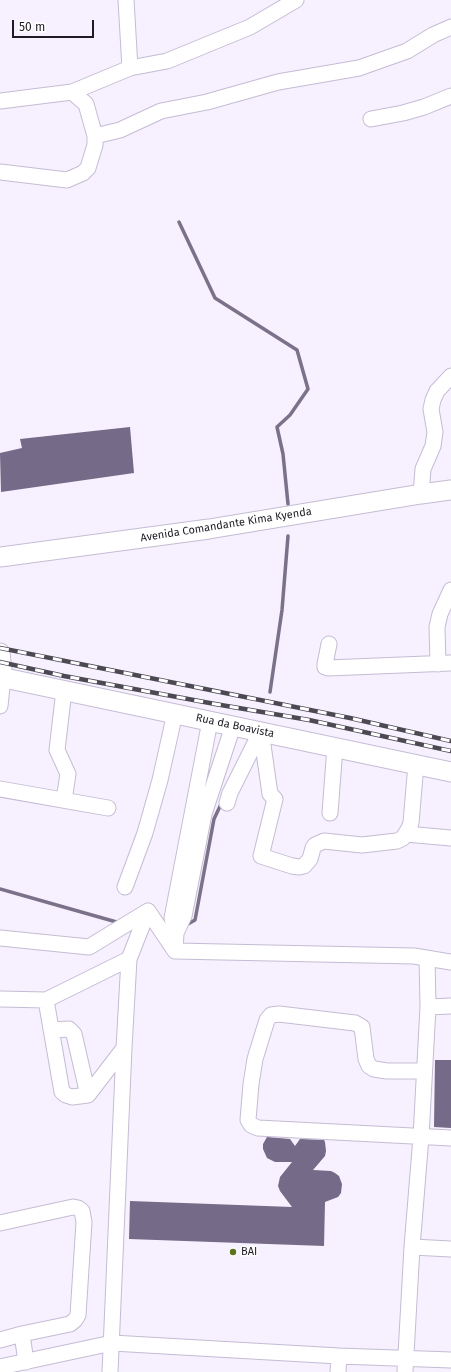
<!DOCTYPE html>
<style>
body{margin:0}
#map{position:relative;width:451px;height:1372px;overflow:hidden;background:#f6f0ff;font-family:"Fira Sans",sans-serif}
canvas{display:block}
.scale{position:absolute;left:12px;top:20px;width:82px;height:18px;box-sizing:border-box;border:2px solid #1f1b24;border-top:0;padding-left:5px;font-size:12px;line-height:14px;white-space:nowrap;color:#1f1b24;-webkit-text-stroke:3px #fff;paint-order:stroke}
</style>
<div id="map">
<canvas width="451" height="1372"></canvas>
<div class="scale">50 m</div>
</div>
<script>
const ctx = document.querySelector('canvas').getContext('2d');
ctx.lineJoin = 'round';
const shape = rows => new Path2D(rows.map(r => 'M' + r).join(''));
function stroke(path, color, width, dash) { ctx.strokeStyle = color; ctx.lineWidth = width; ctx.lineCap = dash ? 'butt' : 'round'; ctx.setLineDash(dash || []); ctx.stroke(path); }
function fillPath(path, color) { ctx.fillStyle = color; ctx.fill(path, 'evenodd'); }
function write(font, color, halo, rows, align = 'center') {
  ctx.font = font + ' "Fira Sans",sans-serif'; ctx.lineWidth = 3; ctx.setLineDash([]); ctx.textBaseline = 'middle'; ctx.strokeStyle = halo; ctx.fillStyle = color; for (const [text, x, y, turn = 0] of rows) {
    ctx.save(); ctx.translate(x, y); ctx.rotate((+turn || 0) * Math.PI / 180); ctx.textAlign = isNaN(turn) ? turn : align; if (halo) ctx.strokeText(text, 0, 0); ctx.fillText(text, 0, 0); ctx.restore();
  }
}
stroke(shape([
 [179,222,215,298,297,350,308,389,290,415,277,427,283,454,288,504],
 [270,692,282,610,288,536],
 [0,889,120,923],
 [188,924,195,920,214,819,222,802]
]), '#7b728a', 3.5);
fillPath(shape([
 [130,427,134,473,1,492,0,453,22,448,20,439],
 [435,1060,451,1060,451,1128,434,1127],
 [267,1137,290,1139,295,1146,300,1139,324,1140,325,1142,326,1151,325,1156,313,1170,331,1171,335,1173,339,1176,342,1184,341,1193,338,1197,325,1202,324,1246,129,1239,130,1201,292,1207,280,1191,278,1186,280,1177,292,1162,275,1162,267,1158,263,1149,263,1144]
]), '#756a87');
const minor = shape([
 [126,0,130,68],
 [72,92,86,104,95,136],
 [0,101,72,92,130,68,167,61,250,27,296,0],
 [371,119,403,113,424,107,451,96],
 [0,172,67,180,83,173,88,168,95,145,95,136,120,130,161,111,207,102,278,82,359,68,407,51,433,35,451,27],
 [421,494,423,469,433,446,435,432,431,409,433,400,437,391,451,376],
 [329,644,325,664,325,667,328,668,451,663],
 [438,664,437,627,440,614,451,590],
 [0,706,3,678],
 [261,731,270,794,275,799,261,856,292,866,299,867,304,866,310,859,313,848,315,845,324,841,362,845,397,841,403,838,409,828,411,823,416,764],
 [0,789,108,808],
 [64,800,68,774,57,750,64,690],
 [227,803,230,793,261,731],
 [330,813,335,747],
 [406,834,451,838],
 [125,887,145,833,160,780,175,713],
 [176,933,184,916,204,814,233,726],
 [0,938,89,947,148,911,175,951,414,956,451,962],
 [175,951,176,933,172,918,210,721],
 [0,999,46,1000,129,959],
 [46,1000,62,1092,66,1095,72,1097,88,1095,124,1048],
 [428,1007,451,1006],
 [51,1030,69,1029,74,1034,88,1095],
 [424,1071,387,1071,374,1069,369,1066,366,1059,362,1027,355,1023,279,1014,271,1015,267,1020,255,1059,251,1084,248,1120,251,1125,258,1128,451,1138],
 [0,1223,73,1207,78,1208,82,1211,84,1222,78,1315,75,1320,70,1324,22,1334,0,1340],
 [412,1247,451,1249],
 [22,1334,26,1362],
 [0,1367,112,1343,339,1356,451,1360],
 [110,1372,124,1048,129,959,148,911],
 [338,1372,339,1356],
 [405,1372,412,1247,421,1137,428,1007,427,958]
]);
const major = shape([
 [0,557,209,529,421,494,451,490],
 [0,653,3,678],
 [0,677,451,772]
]);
stroke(minor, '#c5bcd4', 17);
stroke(major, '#c5bcd4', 21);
stroke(minor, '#fff', 15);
stroke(major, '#fff', 19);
const rail = shape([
 [0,648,350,718,451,741],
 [0,662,64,676,215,704,309,720,451,751]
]);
stroke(rail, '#4d4953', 4.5);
stroke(rail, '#fff', 3, [9]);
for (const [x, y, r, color] of [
 [233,1252,4,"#5d7323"]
]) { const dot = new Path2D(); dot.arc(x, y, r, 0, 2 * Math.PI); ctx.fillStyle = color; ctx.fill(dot); stroke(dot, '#fff', 1.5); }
write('11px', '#1f1b24', '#fff', [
 ["Avenida Comandante Kima Kyenda",226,525,-9],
 ["Rua da Boavista",235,726,12]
]);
write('11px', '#1f1b24', '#fff', [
 ["BAI",241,1252]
], 'left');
</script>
